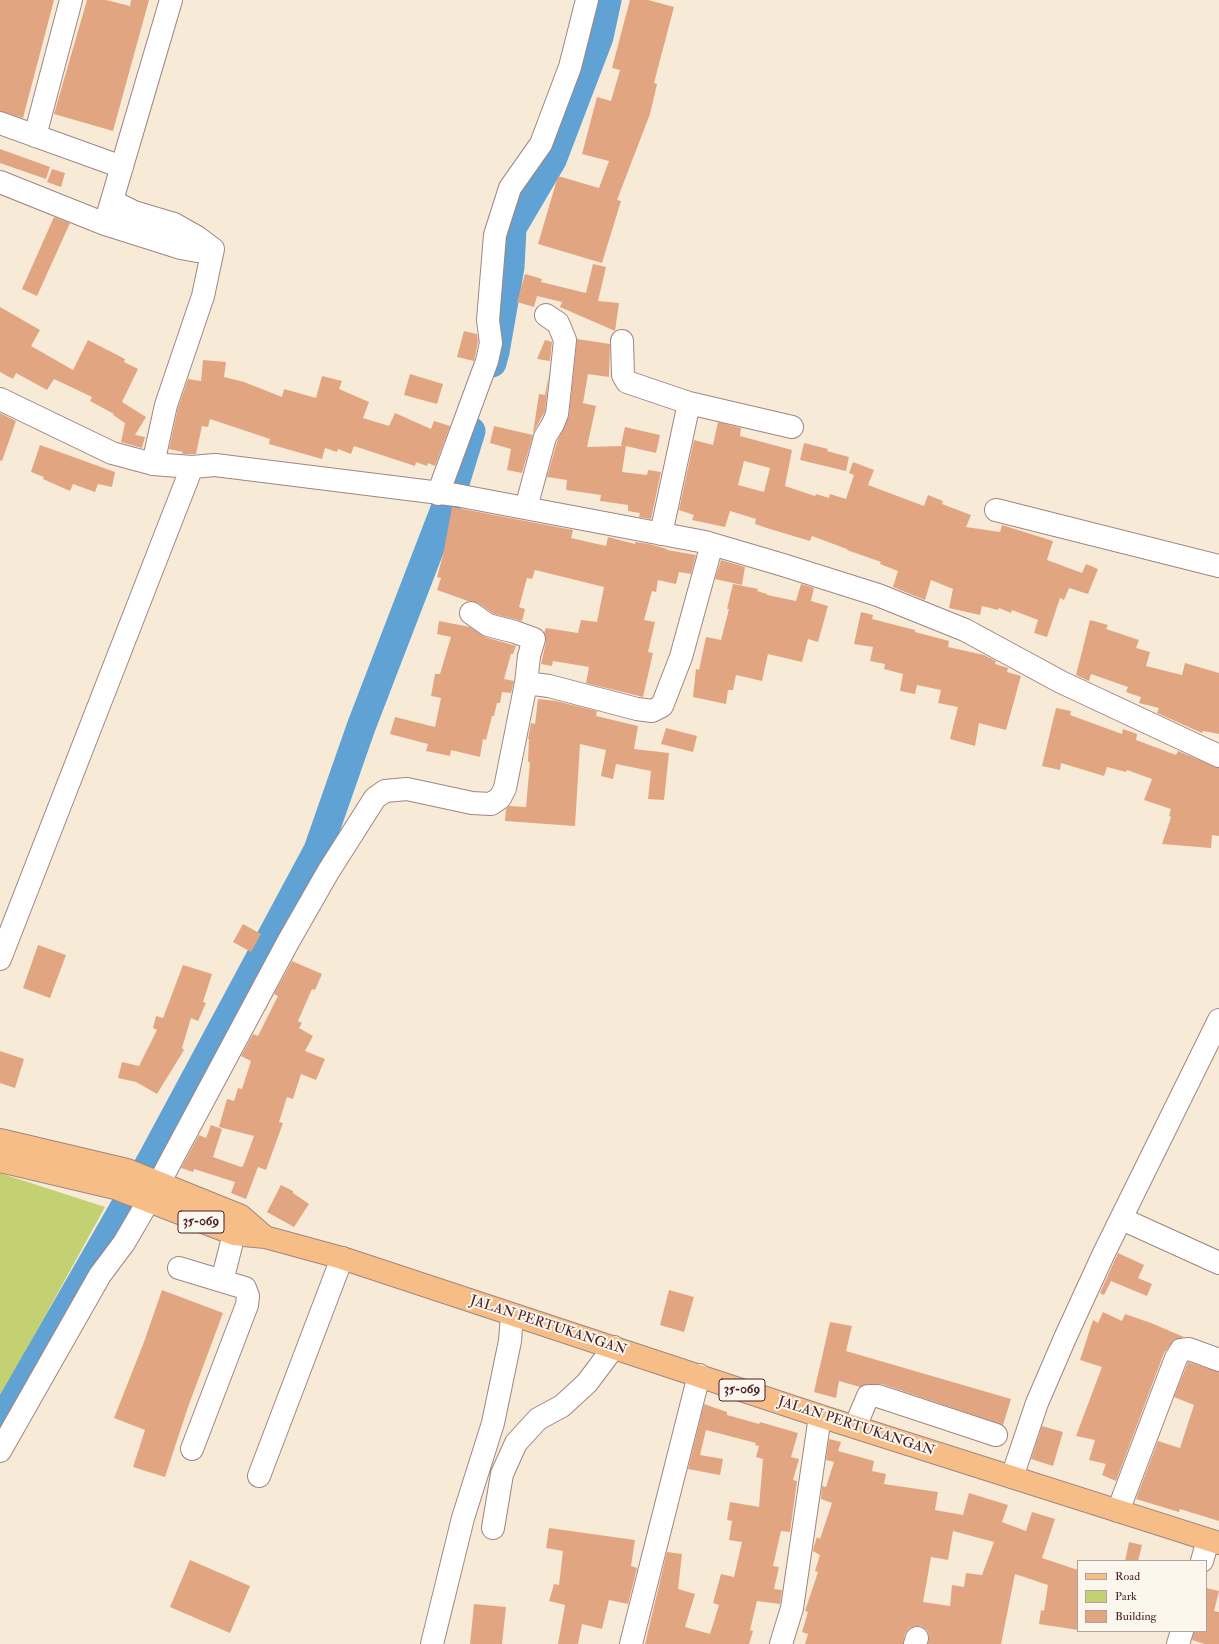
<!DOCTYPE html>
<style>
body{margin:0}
#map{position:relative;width:1219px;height:1644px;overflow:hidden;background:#f7ebd8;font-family:"IM FELL Double Pica",serif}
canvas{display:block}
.legend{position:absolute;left:1077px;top:1560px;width:130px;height:72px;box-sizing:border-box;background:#fbf7ec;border:1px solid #b4a19f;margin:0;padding:5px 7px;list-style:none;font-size:12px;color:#4a1f2b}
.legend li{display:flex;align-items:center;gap:8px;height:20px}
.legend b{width:20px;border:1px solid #b4a19f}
</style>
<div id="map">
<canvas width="1219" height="1644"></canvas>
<ul class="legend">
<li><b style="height:5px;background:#f6be86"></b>Road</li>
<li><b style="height:11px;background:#c3d173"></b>Park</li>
<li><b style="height:11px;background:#e2a581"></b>Building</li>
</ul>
</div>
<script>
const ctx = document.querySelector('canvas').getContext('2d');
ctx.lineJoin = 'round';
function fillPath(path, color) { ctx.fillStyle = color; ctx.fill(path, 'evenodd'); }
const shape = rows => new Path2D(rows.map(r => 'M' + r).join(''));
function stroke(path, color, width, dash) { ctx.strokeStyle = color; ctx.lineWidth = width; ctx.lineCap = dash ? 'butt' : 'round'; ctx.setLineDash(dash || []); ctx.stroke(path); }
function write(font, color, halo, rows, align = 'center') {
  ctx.font = font + ' "IM FELL Double Pica",serif'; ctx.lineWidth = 4; ctx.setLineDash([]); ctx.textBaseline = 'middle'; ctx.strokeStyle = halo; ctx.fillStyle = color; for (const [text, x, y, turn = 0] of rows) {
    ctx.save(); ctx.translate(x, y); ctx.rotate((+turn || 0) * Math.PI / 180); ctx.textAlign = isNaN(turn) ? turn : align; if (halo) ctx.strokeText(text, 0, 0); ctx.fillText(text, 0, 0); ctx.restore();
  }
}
fillPath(shape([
 [0,1173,105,1207,0,1398]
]), '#c3d173');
stroke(shape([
 [492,363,495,352,510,267,512,228,552,160,599,37,607,0],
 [0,1424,151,1161,318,850,361,727,455,483,471,431]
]), '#60a2d4', 29);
fillPath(shape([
 [0,0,54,0,23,118,0,111],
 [87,0,106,0,130,6,131,0,149,0,113,131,54,114],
 [630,0,648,0,674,7,654,83,657,84,650,114,617,200,621,201,602,263,538,244,558,176,599,188,609,161,582,154,597,97,611,101,620,70,612,68],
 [0,149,50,167,46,179,0,163],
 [52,169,65,173,61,187,47,182],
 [54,217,70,223,37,296,22,289],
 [593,264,606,267,598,301,619,303,615,331,560,307,562,302,537,296,534,307,517,302,525,274,542,279,541,282,586,293],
 [0,307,40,330,31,346,73,370,88,340,125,359,124,362,138,369,122,402,146,417,135,435,145,437,142,448,121,442,125,423,113,415,114,414,90,401,92,397,54,379,47,390,16,373,13,379,0,372],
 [464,331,477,334,478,342,474,361,457,357],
 [577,339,610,344,609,377,588,374,583,403,596,406,587,447,623,446,621,445,625,427,660,435,656,453,626,446,622,472,647,475,648,470,661,472,651,519,639,517,640,513,628,511,628,505,600,501,601,495,566,490,567,480,547,477,557,442,569,416],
 [545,340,552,342,550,361,537,359],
 [203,360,226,362,224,377,244,382,282,397,284,389,316,398,322,376,342,381,339,389,369,402,363,418,389,426,395,413,431,429,434,421,450,426,435,466,428,463,427,466,416,462,415,466,354,446,351,454,338,449,337,452,325,448,322,459,269,444,270,439,210,419,208,427,202,426,196,454,182,454,183,452,169,449,178,408,188,379,201,381],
 [410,374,443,384,437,404,404,395],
 [549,374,545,411,533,433,539,394,545,395],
 [0,413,16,421,2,461,0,460],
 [718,422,741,428,740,436,792,450,785,486,815,496,816,494,829,498,830,494,846,499,854,475,849,473,853,462,874,470,868,485,924,506,928,495,943,501,942,504,971,515,966,527,1000,532,1002,525,1053,541,1047,560,1082,573,1086,564,1098,569,1088,594,1069,588,1064,600,1060,598,1047,637,1034,633,1038,620,1012,610,1011,613,999,608,998,610,982,606,980,615,949,608,953,589,931,580,925,600,893,587,898,571,880,564,881,562,847,550,847,549,812,536,810,541,770,529,755,524,756,519,730,511,725,527,692,520,694,515,679,510,694,440,713,445],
 [744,461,770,468,764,492,738,485],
 [494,426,533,435,522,473,507,470,511,449,490,443],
 [804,443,828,449,827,451,849,457,846,471,800,460],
 [40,445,115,472,112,487,98,484,95,492,73,484,70,491,43,479,44,477,31,472],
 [452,507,573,530,571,538,606,546,608,537,635,544,635,542,649,544,667,549,667,550,696,555,691,574,679,572,676,584,658,580,656,592,652,591,644,620,655,622,648,652,653,653,643,697,586,683,589,667,553,661,552,666,541,664,546,642,544,633,546,628,578,633,581,620,597,622,604,587,535,570,532,579,527,578,519,607,525,609,522,621,494,614,478,603,468,601,437,590,441,578,437,577,443,555],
 [721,560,745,567,742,585,715,579],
 [733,584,758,589,757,591,767,594,767,595,796,601,801,584,814,588,811,601,828,606,818,642,808,639,802,662,768,654,762,681,736,675,733,690,728,690,726,704,693,697,696,669,699,670,706,637,721,640,729,609,727,609],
 [861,612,873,615,872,619,915,630,915,632,949,641,948,647,984,655,996,661,995,664,1008,668,1007,672,1021,676,1006,730,979,723,975,746,950,739,958,707,938,703,941,690,917,685,915,694,900,691,903,674,884,669,885,664,870,661,873,647,854,644],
 [1090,620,1108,625,1106,629,1139,640,1136,648,1150,652,1146,666,1182,675,1185,663,1219,673,1219,734,1203,731,1202,733,1157,713,1159,708,1139,703,1141,697,1126,692,1128,687,1091,674,1089,681,1076,675],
 [439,621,470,627,485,637,516,646,513,654,511,654,504,679,514,681,511,693,502,692,500,703,497,703,494,716,492,716,486,740,483,739,480,757,451,750,450,756,426,751,428,744,390,734,395,717,435,727,441,698,431,696,435,674,440,674,451,637,437,634],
 [538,699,556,701,597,711,596,716,638,726,634,749,669,753,664,800,648,799,651,771,616,764,613,779,601,776,606,750,580,744,575,826,505,821,506,809,509,806,526,807,530,762,528,762,529,739,528,739,531,723,535,724],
 [1056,708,1071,711,1070,715,1122,734,1123,729,1137,734,1136,740,1176,755,1178,751,1219,768,1219,836,1212,835,1211,848,1162,844,1171,817,1169,816,1171,809,1144,800,1152,779,1127,770,1126,772,1107,767,1104,776,1061,763,1060,770,1042,766],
 [666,728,697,736,693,752,661,744],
 [243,924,261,934,251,952,233,942],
 [38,945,66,955,50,998,23,988],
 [292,961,322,974,315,990,312,989,298,1021,302,1023,299,1028,313,1036,305,1051,325,1059,316,1080,301,1074,293,1099,287,1097,279,1122,283,1123,266,1170,258,1167,246,1199,231,1193,235,1182,194,1169,193,1172,181,1168,199,1135,206,1138,211,1125,222,1129,213,1157,241,1167,243,1166,254,1136,219,1127,227,1099,234,1101,238,1088,242,1089,251,1061,241,1056,253,1034,258,1036,278,996,274,994],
 [183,965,212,974,203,1002,206,1003,198,1021,191,1018,182,1048,184,1050,157,1094,136,1082,118,1078,122,1062,139,1066,157,1030,153,1028,156,1016,163,1018],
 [0,1051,24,1059,15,1088,0,1083],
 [281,1185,293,1191,293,1193,309,1204,294,1227,267,1212],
 [1118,1253,1144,1265,1138,1278,1152,1284,1147,1296,1111,1281,1104,1295,1100,1293],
 [162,1290,223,1313,188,1407,165,1477,133,1467,145,1430,114,1418,144,1342],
 [669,1290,694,1297,684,1332,660,1325],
 [1103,1312,1122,1321,1125,1314,1151,1323,1184,1337,1174,1340,1164,1353,1116,1481,1102,1475,1106,1464,1089,1460,1095,1440,1076,1436,1102,1367,1080,1360,1093,1320,1098,1323],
 [830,1322,852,1326,846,1351,1011,1399,1003,1425,882,1384,868,1384,860,1387,839,1381,836,1398,814,1392],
 [1188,1362,1219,1372,1219,1521,1180,1509,1179,1512,1136,1499,1158,1441,1180,1448,1194,1405,1174,1397],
 [704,1404,727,1412,727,1415,759,1424,760,1422,798,1433,791,1457,799,1459,793,1480,797,1481,790,1532,781,1531,773,1566,779,1567,774,1589,782,1590,780,1604,757,1601,750,1630,753,1631,749,1644,645,1644,667,1552,682,1554,678,1589,695,1594,685,1627,710,1634,719,1605,713,1603,721,1574,734,1577,742,1542,729,1540,732,1521,727,1520,730,1502,759,1507,763,1459,756,1457,759,1446,755,1445,756,1443,706,1430,700,1455,723,1459,720,1475,688,1469],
 [1042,1426,1063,1432,1053,1466,1031,1459],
 [829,1439,841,1442,838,1451,874,1461,872,1471,886,1474,884,1484,938,1492,935,1510,963,1515,969,1493,1008,1505,1002,1522,1026,1531,1032,1512,1055,1519,1042,1558,1078,1570,1078,1630,1039,1624,1041,1610,1044,1611,1048,1585,1015,1574,1001,1644,928,1644,929,1636,927,1630,921,1626,915,1626,909,1628,905,1634,903,1644,805,1644,808,1634,802,1632,808,1612,805,1611,818,1572,815,1571,820,1555,813,1551,814,1546,817,1537,820,1539,832,1503,821,1499,822,1486,826,1487,834,1462,826,1460],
 [953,1531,994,1542,982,1575,966,1573,964,1587,952,1585,950,1606,923,1602,931,1557,948,1560],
 [549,1528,635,1540,631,1566,637,1568,628,1604,609,1600,602,1629,582,1624,578,1644,558,1644,565,1605,549,1601,554,1584,559,1585,563,1551,546,1548],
 [1129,1542,1142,1545,1138,1561,1125,1561],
 [190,1560,250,1586,230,1633,170,1607],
 [1206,1588,1219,1591,1214,1611,1219,1612,1219,1644,1205,1644,1192,1640,1194,1631,1206,1631],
 [474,1604,506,1607,502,1644,470,1644]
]), '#e2a581');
const minor = shape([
 [0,123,122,167],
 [35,136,71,0],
 [0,182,105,224,181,248,197,251,213,249,203,296,166,405,153,464],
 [112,201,134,212,174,224,197,237,213,249],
 [105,224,171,0],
 [622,341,623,375,627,382,689,403,661,534],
 [0,399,112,453,153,464,192,467,215,465,456,495,705,542,783,565,878,595,965,630,1061,682,1219,756],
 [689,403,792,427],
 [438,494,487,361,491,343,488,320,495,235,510,188,541,144,570,67,587,0],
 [526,508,545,437,553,424,557,414,560,388,565,340,558,323,546,315],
 [996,510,1219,566],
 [471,613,488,625,515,632,534,639,529,656,526,683],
 [0,959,192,467],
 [1122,1219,1219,1263],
 [179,1268,245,1288,248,1296,247,1305,192,1449],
 [222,1281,234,1234],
 [855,1427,868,1396,878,1396,996,1435],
 [0,1451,100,1275,124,1243,159,1183,288,942,328,872,375,798,385,791,407,789,472,803,491,804,500,798,505,788,526,683,549,686,637,709,652,711,662,706,681,657,712,544],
 [259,1476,342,1258],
 [1012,1477,1037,1403,1065,1338,1104,1253,1219,1020],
 [1118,1511,1176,1358,1181,1350,1189,1349,1219,1360],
 [493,1528,502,1474,516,1443,538,1419,562,1406,587,1383,614,1347],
 [1202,1561,1208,1540],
 [432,1644,463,1518,493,1423,510,1341,512,1315],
 [631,1644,699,1375],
 [781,1644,792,1608,820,1416],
 [915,1644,917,1638],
 [1178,1644,1182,1631]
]);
const major = shape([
 [0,1140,127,1170,241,1216,265,1237],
 [0,1161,115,1188,234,1234,265,1237,342,1258,820,1416,1219,1543]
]);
stroke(minor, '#a08582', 24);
stroke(major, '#a08582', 24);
stroke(minor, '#fff', 22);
stroke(major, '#f6be86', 22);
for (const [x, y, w] of [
 [201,1222,46],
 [742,1390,46]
]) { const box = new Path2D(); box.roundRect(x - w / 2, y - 11, w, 22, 3); ctx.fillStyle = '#fbf7ec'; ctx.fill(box); stroke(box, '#4a1f2b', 1); }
write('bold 13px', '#4a1f2b', null, [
 ["35-069",201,1222],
 ["35-069",742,1390]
]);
write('14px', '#4a1f2b', '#fbf7ec', [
 ["JALAN PERTUKANGAN",548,1326,18],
 ["JALAN PERTUKANGAN",856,1427,18]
]);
</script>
